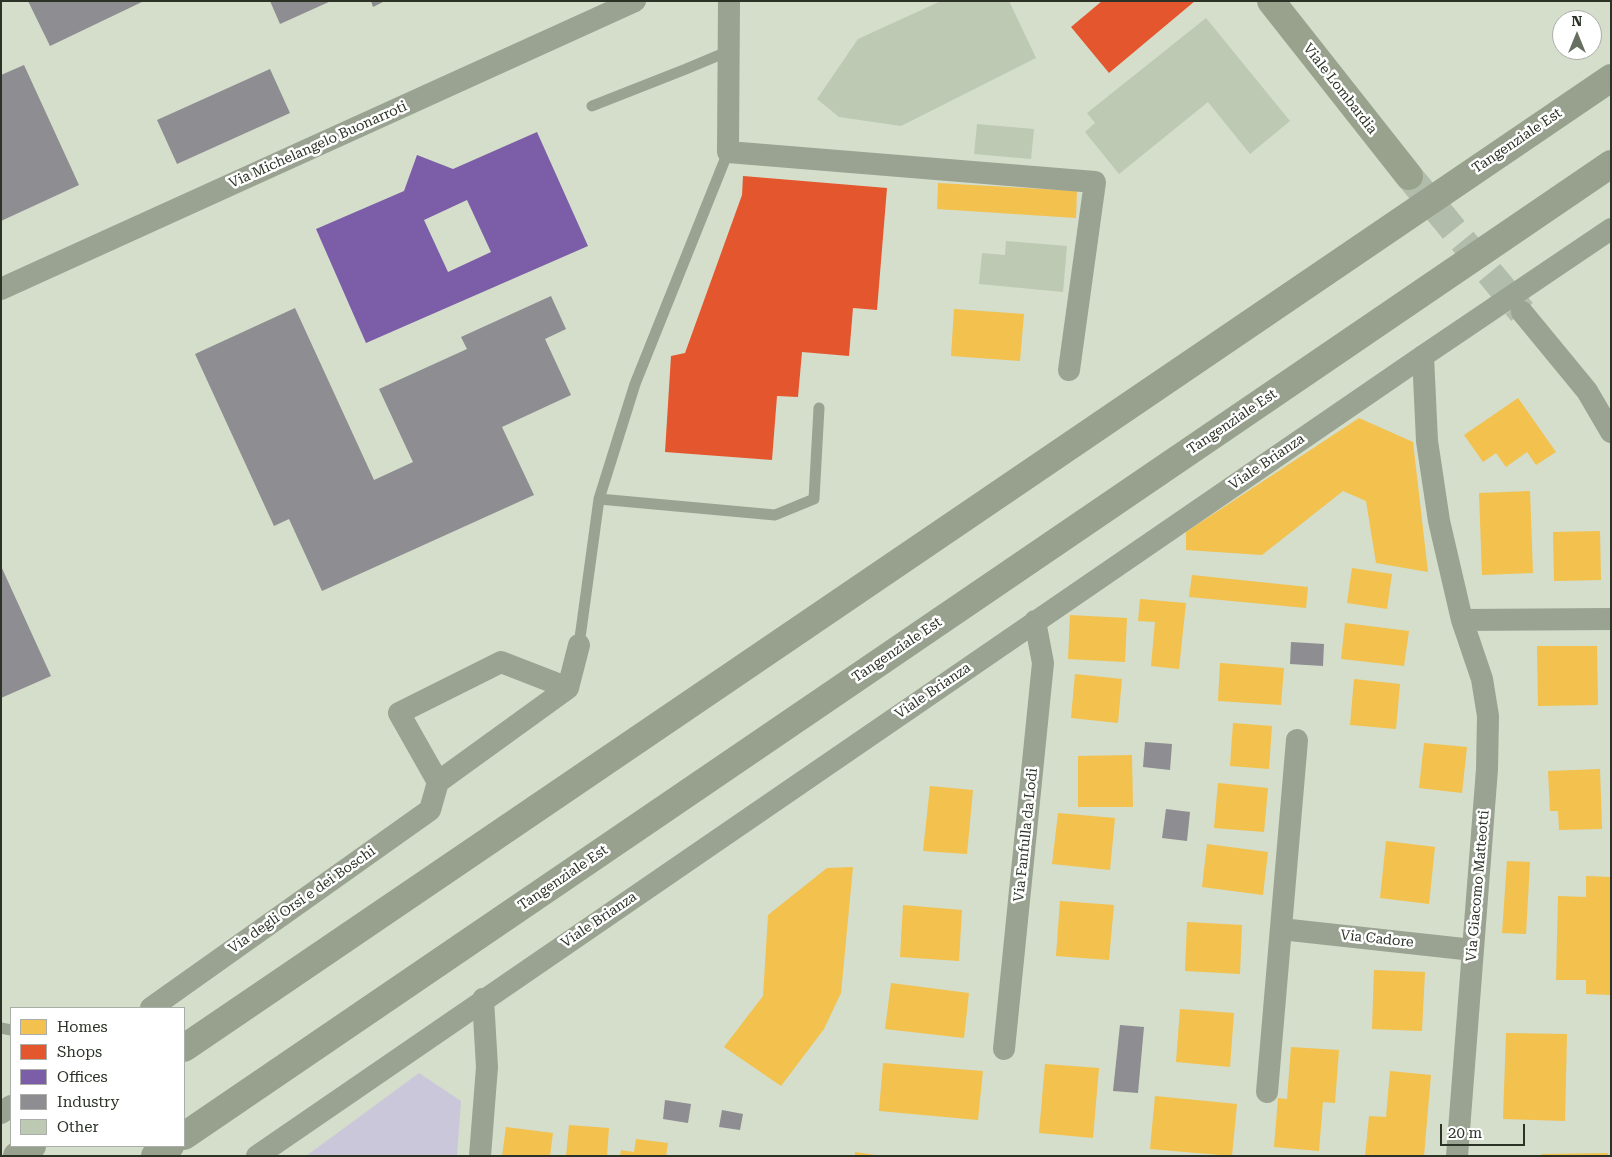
<!DOCTYPE html>
<style>
body{margin:0}
#map{position:relative;width:1612px;height:1157px;overflow:hidden;background:#d4decb;font-family:"Roboto Serif",serif}
canvas{display:block}
.frame{position:absolute;inset:0;border:2px solid #2c3326;pointer-events:none}
.legend{position:absolute;left:10px;top:1007px;width:175px;height:140px;box-sizing:border-box;background:#fff;border:1px solid #abada8;margin:0;padding:6px 9px;list-style:none;font-size:15px;color:#2c3326}
.legend li{display:flex;align-items:center;gap:10px;height:25px}
.legend b{width:25px;border:1px solid #abada8}
.north{position:absolute;left:1552px;top:10px;width:50px;height:50px;box-sizing:border-box;background:#fff;border:1px solid #abada8;border-radius:50%;rotate:0deg;font-size:14px;font-weight:700;line-height:20px;text-align:center;color:#2c3326}
.north::after{content:'';display:block;margin:auto;width:18px;height:22px;background:#676f60;clip-path:polygon(50% 0,100% 100%,50% 72%,0 100%)}
.scale{position:absolute;left:1440px;top:1124px;width:85px;height:22px;box-sizing:border-box;border:2px solid #2c3326;border-top:0;padding-left:6px;font-size:15px;line-height:18px;white-space:nowrap;color:#2c3326;-webkit-text-stroke:4px #fff;paint-order:stroke}
</style>
<div id="map">
<canvas width="1612" height="1157"></canvas>
<div class="frame"></div>
<ul class="legend">
<li><b style="height:14px;background:#f2c14e"></b>Homes</li>
<li><b style="height:14px;background:#e4572e"></b>Shops</li>
<li><b style="height:14px;background:#7b5ea7"></b>Offices</li>
<li><b style="height:14px;background:#8d8d92"></b>Industry</li>
<li><b style="height:14px;background:#bdc9b2"></b>Other</li>
</ul>
<div class="north">N</div>
<div class="scale">20 m</div>
</div>
<script>
const ctx = document.querySelector('canvas').getContext('2d');
ctx.lineJoin = 'round';
function fillPath(path, color) { ctx.fillStyle = color; ctx.fill(path, 'evenodd'); }
const shape = rows => new Path2D(rows.map(r => 'M' + r).join(''));
function stroke(path, color, width, dash) { ctx.strokeStyle = color; ctx.lineWidth = width; ctx.lineCap = dash ? 'butt' : 'round'; ctx.setLineDash(dash || []); ctx.stroke(path); }
function write(font, color, halo, rows, align = 'center') {
  ctx.font = font + ' "Roboto Serif",serif'; ctx.lineWidth = 5; ctx.setLineDash([]); ctx.textBaseline = 'middle'; ctx.strokeStyle = halo; ctx.fillStyle = color; for (const [text, x, y, turn = 0] of rows) {
    ctx.save(); ctx.translate(x, y); ctx.rotate((+turn || 0) * Math.PI / 180); ctx.textAlign = isNaN(turn) ? turn : align; if (halo) ctx.strokeText(text, 0, 0); ctx.fillText(text, 0, 0); ctx.restore();
  }
}
fillPath(shape([
 [419,1073,461,1101,457,1156,306,1156]
]), '#cbc7db');
fillPath(shape([
 [938,183,1077,191,1076,218,937,209],
 [954,309,1024,314,1020,361,951,356],
 [1518,398,1556,452,1536,465,1527,452,1506,467,1496,453,1483,462,1464,435],
 [1359,418,1413,442,1428,572,1376,563,1366,501,1343,491,1262,555,1186,550,1186,532],
 [1530,491,1533,573,1482,575,1479,493],
 [1600,531,1601,580,1554,581,1553,532],
 [1352,568,1392,574,1387,609,1347,603],
 [1192,575,1308,587,1306,608,1189,597],
 [1140,599,1186,603,1179,669,1151,666,1155,622,1138,621],
 [1070,615,1127,618,1125,662,1068,659],
 [1345,623,1409,631,1404,666,1341,659],
 [1537,646,1597,646,1598,705,1538,706],
 [1220,663,1284,668,1281,705,1218,701],
 [1075,674,1122,679,1118,723,1071,718],
 [1354,679,1400,684,1396,729,1350,725],
 [1233,723,1272,726,1269,769,1230,766],
 [1424,743,1467,747,1462,793,1419,788],
 [1132,755,1133,807,1078,807,1078,756],
 [1600,769,1602,829,1559,830,1558,811,1550,811,1548,771],
 [1218,783,1268,788,1264,832,1214,828],
 [930,786,973,790,967,854,923,851],
 [1058,813,1115,818,1110,870,1052,864],
 [1386,841,1435,847,1429,904,1380,898],
 [1207,844,1268,852,1263,895,1202,887],
 [1507,861,1530,862,1526,934,1502,933],
 [853,867,841,993,824,1029,781,1086,724,1047,763,996,768,915,827,868],
 [1586,876,1611,877,1611,995,1586,994,1586,980,1556,980,1558,896,1586,897],
 [1060,901,1114,905,1109,960,1056,956],
 [903,905,962,910,959,961,900,957],
 [1187,922,1242,925,1240,974,1185,971],
 [1374,970,1425,972,1422,1031,1372,1029],
 [891,983,969,993,964,1038,885,1029],
 [1180,1009,1234,1013,1230,1067,1176,1062],
 [1506,1033,1567,1034,1565,1121,1503,1119],
 [1291,1047,1339,1050,1335,1103,1323,1102,1319,1151,1274,1147,1278,1098,1287,1099],
 [883,1063,983,1071,978,1120,879,1111],
 [1045,1064,1099,1068,1093,1138,1039,1133],
 [1390,1071,1431,1075,1424,1156,1365,1156,1369,1116,1386,1117],
 [1155,1096,1237,1104,1232,1156,1150,1149],
 [569,1125,609,1128,607,1156,566,1156],
 [506,1127,553,1133,550,1156,502,1156],
 [636,1139,668,1143,666,1156,620,1156,621,1150,634,1152],
 [855,1152,876,1155,876,1156,855,1156],
 [1608,1153,1608,1156,1541,1156,1541,1154]
]), '#f2c14e');
fillPath(shape([
 [1102,1,1195,1,1109,73,1071,27],
 [743,176,887,188,877,310,853,308,849,356,802,352,798,397,777,396,772,460,665,452,671,356,685,353,742,195]
]), '#e4572e');
fillPath(shape([
 [537,132,588,246,366,343,316,229,404,191,417,155,453,169],
 [467,200,491,252,448,272,424,220]
]), '#7b5ea7');
fillPath(shape([
 [28,1,144,1,50,46],
 [270,1,331,1,280,24],
 [371,1,385,1,373,7],
 [24,65,79,185,1,221,1,75],
 [270,69,290,113,177,164,157,120],
 [551,296,566,329,545,339,571,395,502,427,534,495,322,591,289,519,274,526,195,354,295,308,374,480,413,462,379,389,467,349,461,337],
 [1,566,51,676,1,698],
 [1291,642,1324,644,1323,666,1290,664],
 [1145,742,1172,744,1170,770,1143,767],
 [1166,809,1190,812,1187,841,1162,838],
 [1120,1025,1144,1027,1138,1093,1113,1091],
 [665,1100,691,1104,688,1123,663,1119],
 [722,1110,743,1114,740,1130,719,1127]
]), '#8d8d92');
fillPath(shape([
 [941,1,1009,1,1036,58,901,126,839,117,817,99,858,39],
 [1206,18,1290,121,1250,154,1208,102,1119,174,1085,132,1095,123,1087,113],
 [977,124,1034,129,1031,159,974,154],
 [1006,241,1067,246,1063,292,979,284,982,253,1005,255]
]), '#bdc9b2');
stroke(shape([
 [1409,176,1522,312]
]), '#b2bcaa', 28, [28, 14]);
stroke(shape([
 [592,106,686,69,729,51],
 [599,499,775,515,814,499,819,408],
 [579,645,599,499,635,384,728,152],
 [1,1028,11,1030]
]), '#9aa391', 11);
stroke(shape([
 [729,1,728,152,1095,182,1069,370],
 [1,289,635,1],
 [1522,312,1587,391,1611,432],
 [1423,356,1427,441,1439,521,1462,620,1482,679,1488,716,1487,769,1457,1156],
 [1462,620,1611,619],
 [438,782,399,713,501,662,568,688],
 [1281,929,1473,950],
 [151,1008,430,810,438,782,568,688,579,645],
 [1004,1049,1043,663,1035,621],
 [1267,1092,1297,740],
 [1,1113,11,1106],
 [257,1156,1423,356,1611,229],
 [480,1156,487,1067,483,999]
]), '#9aa391', 22);
stroke(shape([
 [1271,1,1409,176]
]), '#98a28d', 28);
stroke(shape([
 [184,1048,1611,78],
 [184,1136,1611,164],
 [17,1156,32,1146],
 [155,1156,170,1146]
]), '#98a18d', 28);
write('14px', '#2c3326', '#fff', [
 ["Viale Lombardia",1340,89,52],
 ["Tangenziale Est",1517,141,-34],
 ["Via Michelangelo Buonarroti",318,145,-24],
 ["Tangenziale Est",1232,422,-34],
 ["Viale Brianza",1267,462,-34],
 ["Tangenziale Est",897,650,-34],
 ["Viale Brianza",933,691,-34],
 ["Via Fanfulla da Lodi",1026,835,-84],
 ["Tangenziale Est",563,878,-34],
 ["Via Giacomo Matteotti",1478,886,-85],
 ["Via degli Orsi e dei Boschi",302,900,-35],
 ["Viale Brianza",599,920,-34],
 ["Via Cadore",1377,939,6]
]);
</script>
